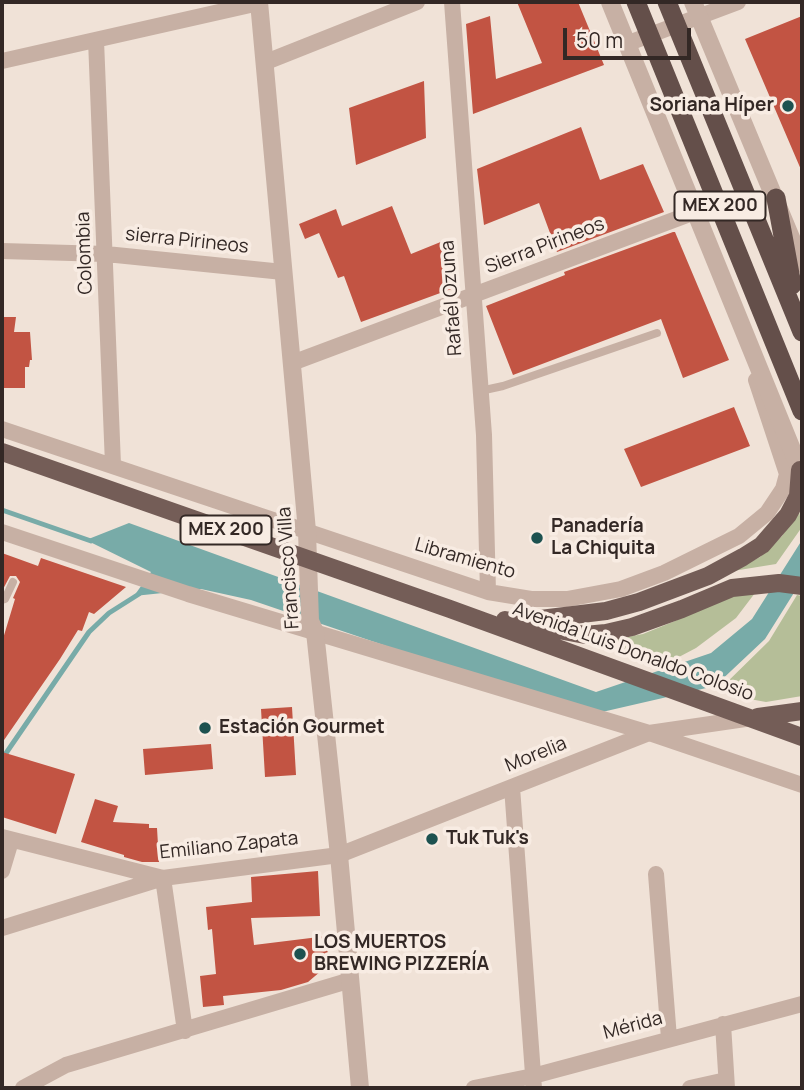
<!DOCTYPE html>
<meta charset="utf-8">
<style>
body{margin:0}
#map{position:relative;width:804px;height:1090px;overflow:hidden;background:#f0e2d7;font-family:Manrope,sans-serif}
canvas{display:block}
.frame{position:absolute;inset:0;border:4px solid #332825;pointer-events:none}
.scale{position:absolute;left:563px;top:28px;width:128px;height:32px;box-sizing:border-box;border:4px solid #332825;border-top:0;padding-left:9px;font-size:21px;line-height:24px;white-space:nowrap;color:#332825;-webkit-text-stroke:5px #f8ece3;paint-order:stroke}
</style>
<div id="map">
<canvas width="804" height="1090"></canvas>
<div class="frame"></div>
<div class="scale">50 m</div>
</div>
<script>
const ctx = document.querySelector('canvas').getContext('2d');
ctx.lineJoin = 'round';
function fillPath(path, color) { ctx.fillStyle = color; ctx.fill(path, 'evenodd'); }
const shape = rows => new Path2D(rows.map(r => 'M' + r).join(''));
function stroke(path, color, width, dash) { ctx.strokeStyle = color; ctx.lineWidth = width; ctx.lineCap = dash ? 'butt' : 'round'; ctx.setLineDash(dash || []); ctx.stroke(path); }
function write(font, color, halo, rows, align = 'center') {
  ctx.font = font + ' Manrope,sans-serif'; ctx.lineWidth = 7; ctx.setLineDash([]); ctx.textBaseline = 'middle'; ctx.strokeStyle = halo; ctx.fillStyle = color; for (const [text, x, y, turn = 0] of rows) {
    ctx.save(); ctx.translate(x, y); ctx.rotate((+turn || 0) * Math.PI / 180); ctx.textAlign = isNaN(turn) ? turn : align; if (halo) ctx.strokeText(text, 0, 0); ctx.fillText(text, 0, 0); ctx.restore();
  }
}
fillPath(shape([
 [799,511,802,527,776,564,733,571,760,557,782,536],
 [755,593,736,618,696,648,658,668,596,643,643,634,675,621,708,603,732,595],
 [797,595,802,596,802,696,766,702,744,698,718,691,769,641]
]), '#b5be98');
fillPath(shape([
 [129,523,596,692,711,653,752,619,802,540,802,580,765,639,715,686,589,715,251,600,201,589,134,596,151,572,86,540]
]), '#78aba8');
stroke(shape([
 [2,510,91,541],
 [2,759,89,632,109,613,139,594]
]), '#78aba8', 5);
fillPath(shape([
 [517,2,578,2,604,65,473,114,466,24,490,16,496,79,542,63],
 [802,16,802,172,745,39],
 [424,81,426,138,356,165,349,108],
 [581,127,600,180,643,164,664,212,557,252,539,203,484,225,477,169],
 [392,206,411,254,448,239,454,288,361,322,344,276,338,278,319,233,305,239,299,224,336,209,342,226],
 [673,232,675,232,729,360,683,378,661,319,513,375,486,306,565,275,564,272],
 [2,317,16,317,14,332,30,332,32,360,30,360,29,367,25,367,25,388,2,388],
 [734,407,750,446,641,487,624,449],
 [2,553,38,566,41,558,126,587,94,614,89,612,82,631,78,630,60,659,2,743,2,642,15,599,13,598,20,582,16,576,10,576,2,591],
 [292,707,296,775,265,777,261,709],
 [211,744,213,769,145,775,143,749],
 [2,752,75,774,56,834,2,817],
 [95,799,118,806,113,822,149,824,149,828,157,828,159,862,142,862,124,857,124,855,81,842],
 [318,871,320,916,251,918,254,945,327,936,328,949,326,962,321,971,308,982,281,990,223,996,224,1005,203,1007,200,976,216,974,212,929,208,930,206,907,252,902,251,877]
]), '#c25443');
stroke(shape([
 [480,391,503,386,657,333],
 [2,600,5,599,13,582]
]), '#c7b0a4', 8);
stroke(shape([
 [452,2,484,435,488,592],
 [96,40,113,465],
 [626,44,738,2],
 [2,61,259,3],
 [266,62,417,2],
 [2,251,106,254,283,272],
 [292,363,695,212],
 [2,429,488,592,531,599,567,599,621,589,664,573,739,536,767,513,783,489,787,474,756,380],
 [2,532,188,594,649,733,802,785],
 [512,787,534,1088],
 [2,837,163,878,339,855,649,733,752,718],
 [2,871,11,841],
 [656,874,669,1038],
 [2,928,163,878,185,1031],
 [723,1024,727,1088],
 [23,1088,66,1065,351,980],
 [474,1088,533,1076,802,1004],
 [690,1088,726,1080]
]), '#c7b0a4', 16);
stroke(shape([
 [259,2,307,531,310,621,315,632,339,855,360,1088],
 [610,2,802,474],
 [693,2,802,264]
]), '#c7b0a4', 18);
stroke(shape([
 [2,452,450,609,802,737],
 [505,620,585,635,606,633,632,627,682,609,732,588,779,583,802,586],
 [532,620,606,611,639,602,708,576,743,557,762,545,788,515,798,496,800,470],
 [758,717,802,711]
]), '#745d57', 18);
stroke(shape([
 [636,2,802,411],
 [667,2,802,332],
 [776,198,792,285]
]), '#644f4a', 19);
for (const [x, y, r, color] of [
 [788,106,7,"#1d5250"],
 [537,538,7,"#1d5250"],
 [205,728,7,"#1d5250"],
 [432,839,7,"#1d5250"],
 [300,954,7,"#1d5250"]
]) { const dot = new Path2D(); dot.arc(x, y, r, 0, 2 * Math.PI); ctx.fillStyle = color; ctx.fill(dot); stroke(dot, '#f8ece3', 2.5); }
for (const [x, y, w] of [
 [720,206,91],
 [226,530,91]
]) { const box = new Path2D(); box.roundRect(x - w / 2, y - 14.5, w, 29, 5); ctx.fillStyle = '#f8ece3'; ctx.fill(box); stroke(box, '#332825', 2); }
write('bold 18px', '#332825', null, [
 ["MEX 200",720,206],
 ["MEX 200",226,530]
]);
write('bold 19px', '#332825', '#f8ece3', [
 ["Soriana Híper",774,106,"right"],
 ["Panadería",551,527],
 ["La Chiquita",551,549],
 ["Estación Gourmet",219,728],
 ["Tuk Tuk's",446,839],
 ["LOS MUERTOS",314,943],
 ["BREWING PIZZERÍA",314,965]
], 'left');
write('19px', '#332825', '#f8ece3', [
 ["sierra Pirineos",187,241,6],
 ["Sierra Pirineos",545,246,-21],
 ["Colombia",85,253,-92],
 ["Rafaél Ozuna",452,298,-94],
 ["Libramiento",465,559,16],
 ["Francisco Villa",289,568,-94],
 ["Avenida Luis Donaldo Colosio",633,652,20],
 ["Morelia",536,755,-22],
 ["Emiliano Zapata",229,846,-6],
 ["Mérida",633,1026,-15]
]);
</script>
